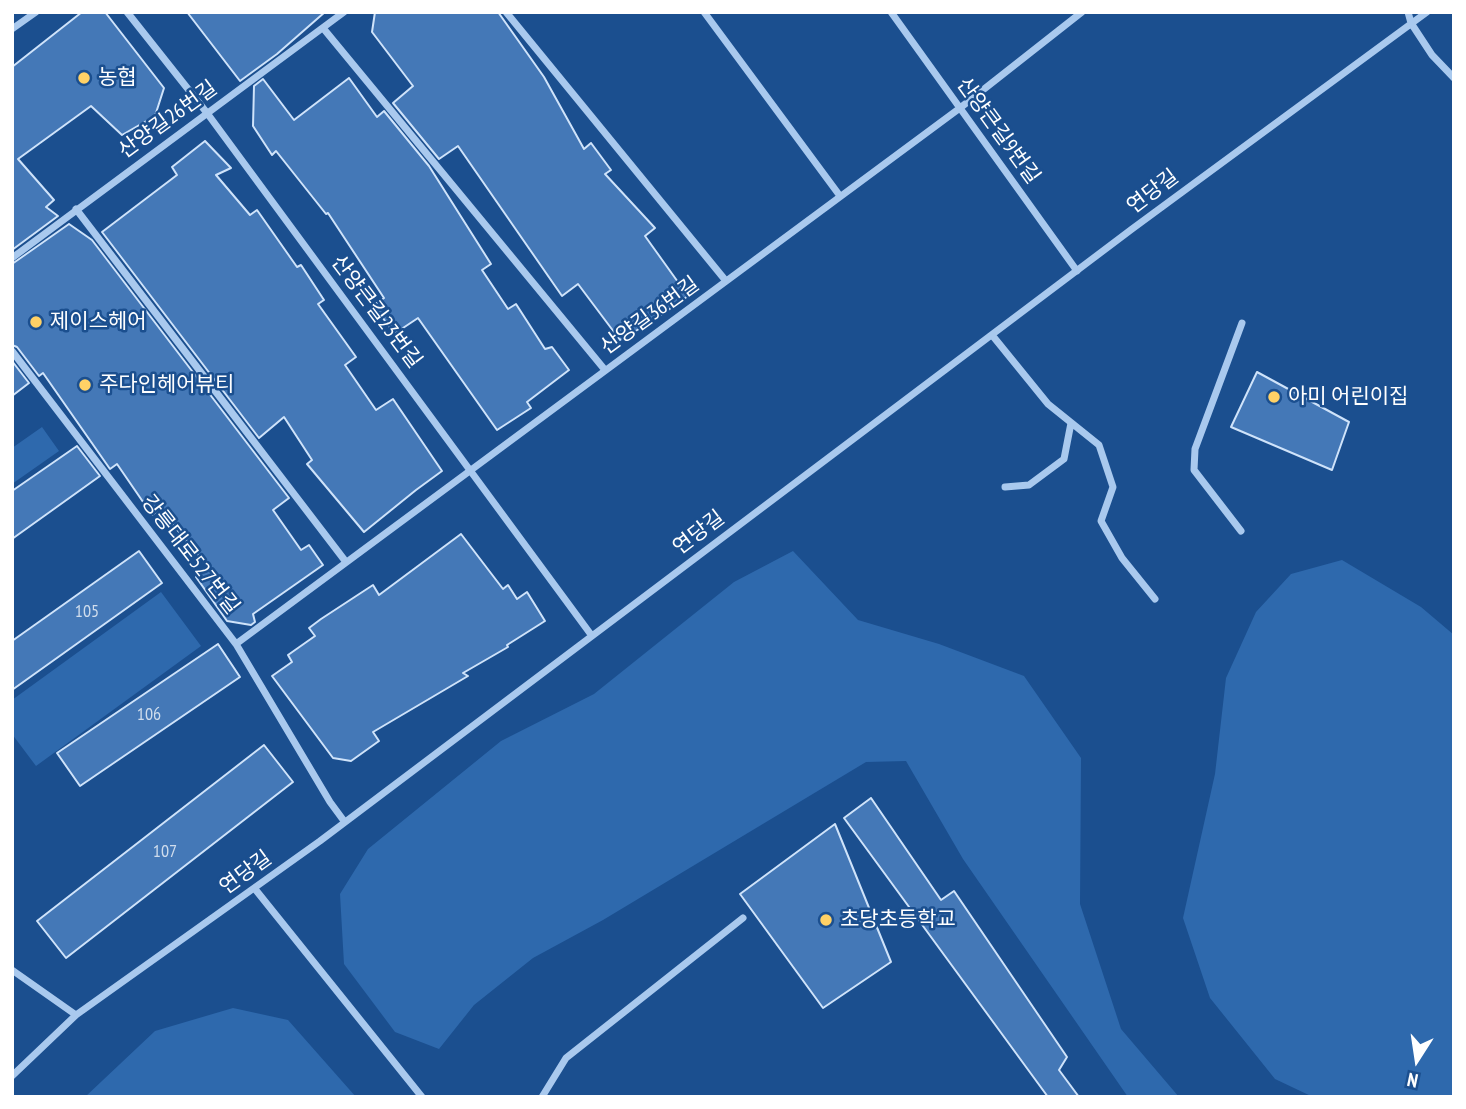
<!DOCTYPE html>
<meta charset="utf-8">
<style>
body{margin:0}
#map{position:relative;width:1466px;height:1109px;overflow:hidden;background:#1b4f8f;font-family:"PT Sans Narrow",sans-serif}
canvas{display:block}
.frame{position:absolute;inset:0;border:14px solid #fff;pointer-events:none}
.north{position:absolute;left:1382px;top:1025px;width:70px;height:70px;-webkit-text-stroke:5px #1b4f8f;paint-order:stroke;rotate:192deg;font-size:19px;font-weight:700;line-height:28px;text-align:center;color:#fff}
.north::after{content:'';display:block;margin:auto;width:24px;height:32px;background:#fff;clip-path:polygon(50% 0,100% 100%,50% 72%,0 100%)}
</style>
<div id="map">
<canvas width="1466" height="1109"></canvas>
<div class="frame"></div>
<div class="north">N</div>
</div>
<script>
const ctx = document.querySelector('canvas').getContext('2d');
ctx.lineJoin = 'round';
function fillPath(path, color) { ctx.fillStyle = color; ctx.fill(path, 'evenodd'); }
const shape = rows => new Path2D(rows.map(r => 'M' + r).join(''));
function stroke(path, color, width, dash) { ctx.strokeStyle = color; ctx.lineWidth = width; ctx.lineCap = dash ? 'butt' : 'round'; ctx.setLineDash(dash || []); ctx.stroke(path); }
function write(font, color, halo, rows, align = 'center') {
  ctx.font = font + ' "PT Sans Narrow","Noto Sans KR",sans-serif'; ctx.lineWidth = 5; ctx.setLineDash([]); ctx.textBaseline = 'middle'; ctx.strokeStyle = halo; ctx.fillStyle = color; for (const [text, x, y, turn = 0] of rows) {
    ctx.save(); ctx.translate(x, y); ctx.rotate((+turn || 0) * Math.PI / 180); ctx.textAlign = isNaN(turn) ? turn : align; if (halo) ctx.strokeText(text, 0, 0); ctx.fillText(text, 0, 0); ctx.restore();
  }
}
fillPath(shape([
 [42,427,59,451,12,484,12,448],
 [793,551,858,620,939,644,1024,676,1081,758,1080,904,1121,1029,1179,1097,1128,1097,963,859,906,761,866,762,603,920,533,958,474,1005,439,1049,395,1032,344,964,340,894,368,849,501,741,594,694,734,582],
 [1342,560,1421,607,1454,635,1454,1097,1313,1097,1275,1079,1210,998,1183,918,1215,774,1226,678,1256,612,1291,574],
 [161,592,201,646,36,766,12,734,12,700],
 [233,1008,288,1020,356,1097,85,1097,155,1031]
]), '#2e69ad');
const building = shape([
 [82,12,105,12,164,88,155,116,122,135,91,106,18,159,54,200,46,207,58,216,12,250,12,67,82,12],
 [187,12,325,12,277,54,240,81,187,12],
 [375,12,498,12,544,77,584,149,591,143,611,170,605,174,655,228,645,236,688,296,651,322,620,340,578,284,562,296,458,146,439,159,393,103,413,86,372,32,375,12],
 [349,78,377,117,384,111,429,166,491,264,482,270,508,309,516,304,545,349,552,347,569,370,527,402,531,408,497,430,418,318,394,334,374,305,384,298,328,213,326,214,276,151,272,155,253,126,254,86,263,79,294,120,349,78],
 [205,141,231,168,216,175,250,215,257,210,297,267,301,265,324,300,318,304,356,357,345,365,376,410,393,399,442,471,416,490,364,532,307,464,312,460,284,417,259,438,102,232,177,175,172,167,205,141],
 [69,224,92,240,289,498,273,510,301,550,309,545,323,565,253,614,255,622,251,625,227,621,196,577,209,568,160,509,152,515,117,464,110,469,43,373,39,376,17,347,12,345,12,264,69,224],
 [12,361,29,383,12,396,12,361],
 [1257,372,1349,422,1332,470,1231,427,1257,372],
 [77,446,100,476,12,539,12,491,77,446],
 [461,534,503,589,508,585,517,599,527,592,545,621,507,645,508,647,463,673,468,676,373,732,379,741,351,761,333,758,272,676,292,662,288,655,315,636,309,628,321,619,373,585,379,595,461,534],
 [139,551,162,583,12,690,12,641,139,551],
 [218,644,240,677,80,786,57,753,218,644],
 [264,745,293,782,66,958,37,921,264,745],
 [871,798,941,900,954,891,1067,1057,1059,1070,1079,1097,1048,1097,844,818,871,798],
 [835,824,891,962,823,1008,740,894,835,824]
]);
fillPath(building, '#4478b7');
stroke(building, '#cfe3fa', 2);
stroke(shape([
 [127,12,207,113,592,636],
 [506,12,726,281],
 [704,12,840,196],
 [891,12,1077,271],
 [1408,12,1411,23,1432,55,1454,78],
 [323,28,605,370],
 [12,29,36,12],
 [76,209,346,562],
 [12,258,344,12],
 [992,335,1048,404,1099,445,1113,487,1101,521,1122,558,1155,599],
 [12,351,236,644,330,802,344,821],
 [1005,487,1029,485,1064,459,1071,423],
 [1241,531,1194,470,1195,449,1242,323],
 [236,644,960,108,1082,12],
 [255,889,422,1097],
 [12,970,76,1015],
 [12,1076,76,1015,320,841,1132,229,1427,12],
 [542,1097,566,1058,743,918]
]), '#a9c9ee', 7);
for (const [x, y, r, color] of [
 [84,78,7,"#ffd166"],
 [36,322,7,"#ffd166"],
 [85,385,7,"#ffd166"],
 [1274,397,7,"#ffd166"],
 [826,920,7,"#ffd166"]
]) { const dot = new Path2D(); dot.arc(x, y, r, 0, 2 * Math.PI); ctx.fillStyle = color; ctx.fill(dot); stroke(dot, '#1b4f8f', 2.5); }
write('18px', '#d0dded', null, [
 ["105",87,612],
 ["106",149,715],
 ["107",165,852]
]);
write('21px', '#fff', '#1b4f8f', [
 ["농협",98,78],
 ["제이스헤어",50,322],
 ["주다인헤어뷰티",99,385],
 ["아미 어린이집",1288,397],
 ["초당초등학교",840,920]
], 'left');
write('21px', '#fff', '#1b4f8f', [
 ["산양길26번길",168,120,-36],
 ["산양큰길9번길",998,131,54],
 ["연당길",1153,192,-37],
 ["산양큰길23번길",376,312,53],
 ["산양길36번길",650,316,-36],
 ["연당길",699,533,-37],
 ["강릉대로527번길",190,555,52],
 ["연당길",246,873,-36]
]);
</script>
